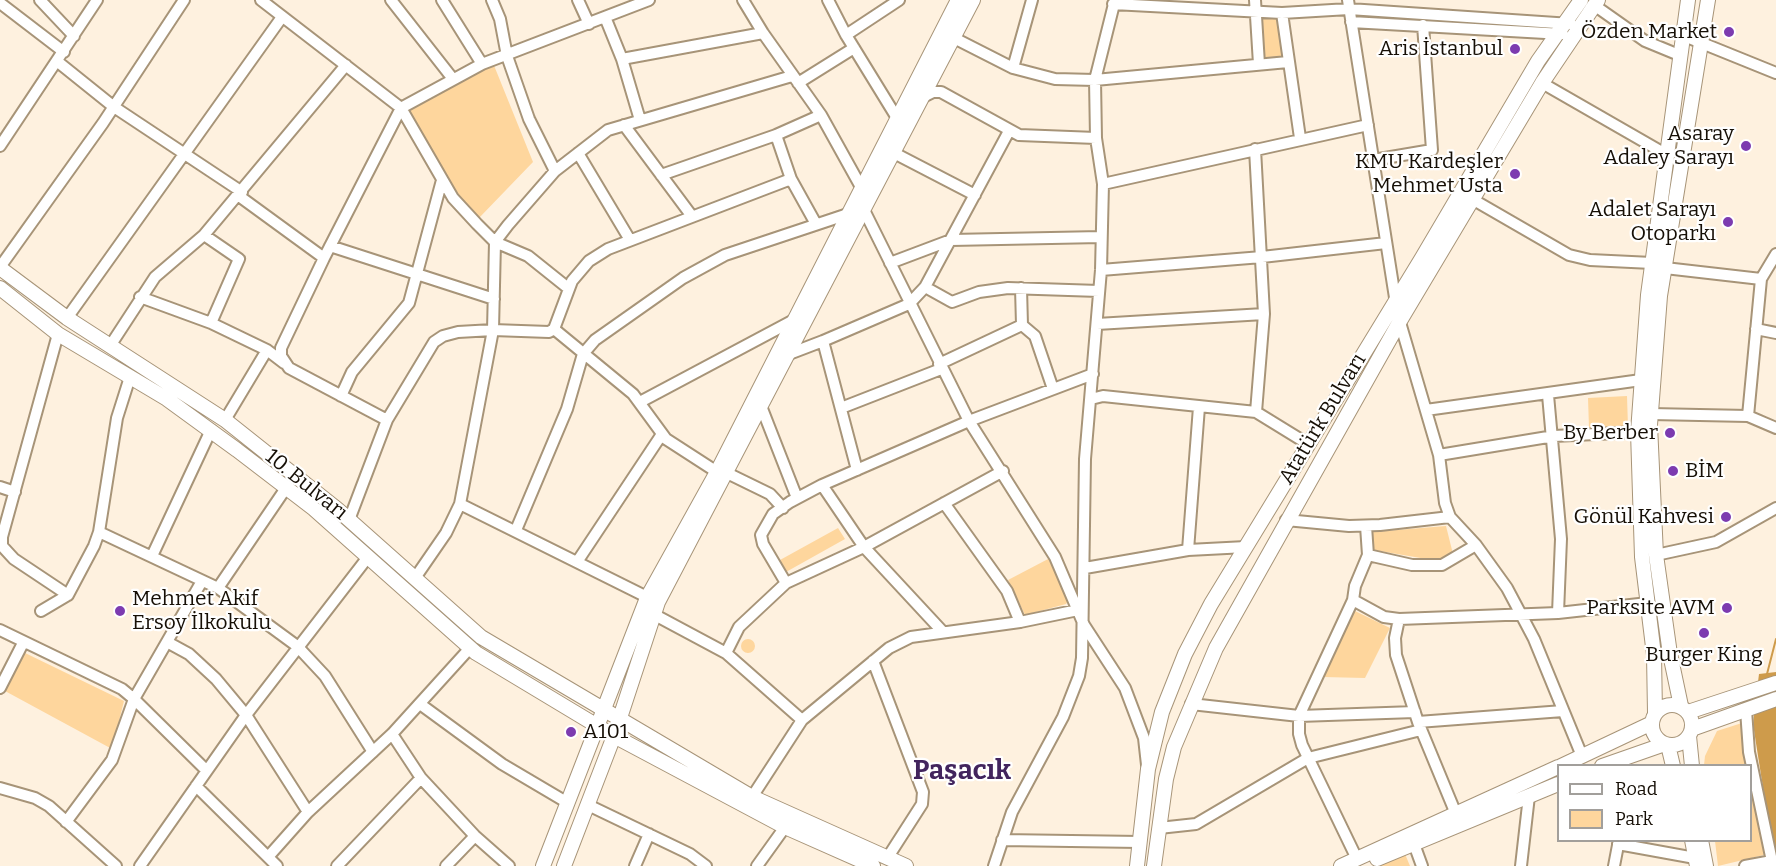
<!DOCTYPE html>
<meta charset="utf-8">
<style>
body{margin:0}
#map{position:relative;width:1776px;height:866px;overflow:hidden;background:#fef1df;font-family:Bitter,serif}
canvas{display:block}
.legend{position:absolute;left:1557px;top:764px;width:195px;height:78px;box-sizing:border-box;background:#fff;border:2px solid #a29f9b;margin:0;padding:8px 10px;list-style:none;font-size:18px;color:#160f06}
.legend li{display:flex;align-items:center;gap:12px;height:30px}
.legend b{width:30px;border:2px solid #a29f9b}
</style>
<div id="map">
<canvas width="1776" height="866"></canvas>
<ul class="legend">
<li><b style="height:8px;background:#fff"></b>Road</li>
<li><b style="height:16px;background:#fed69d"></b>Park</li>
</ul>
</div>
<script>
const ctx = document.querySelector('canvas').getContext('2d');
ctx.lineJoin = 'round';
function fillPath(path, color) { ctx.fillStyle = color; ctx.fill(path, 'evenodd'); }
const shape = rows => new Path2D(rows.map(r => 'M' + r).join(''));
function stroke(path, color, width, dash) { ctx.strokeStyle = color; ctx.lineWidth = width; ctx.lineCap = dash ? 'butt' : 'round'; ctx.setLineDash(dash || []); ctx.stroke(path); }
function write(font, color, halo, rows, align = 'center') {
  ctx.font = font + ' Bitter,serif'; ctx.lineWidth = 4.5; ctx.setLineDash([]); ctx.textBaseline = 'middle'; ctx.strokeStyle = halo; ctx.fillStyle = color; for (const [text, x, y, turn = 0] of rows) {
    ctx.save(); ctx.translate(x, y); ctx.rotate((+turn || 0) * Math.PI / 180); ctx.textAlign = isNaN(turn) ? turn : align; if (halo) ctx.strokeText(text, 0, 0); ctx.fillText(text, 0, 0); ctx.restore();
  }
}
fillPath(shape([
 [1260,15,1278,18,1283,57,1263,60],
 [493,63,533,162,479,218,451,188,408,111],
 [1627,396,1628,427,1589,428,1588,398],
 [1446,526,1453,554,1438,561,1374,550,1372,532],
 [838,528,845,539,786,572,780,560],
 [1050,558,1070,598,1066,604,1025,615,1008,580],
 [1355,611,1390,628,1365,678,1323,677],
 '741 646a7 7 0 1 1 14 0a7 7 0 1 1-14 0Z',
 [23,652,124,701,112,749,5,691],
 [1742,723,1749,765,1704,765,1705,756,1717,731],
 [1751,774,1764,855,1718,866,1715,841,1750,840],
 [1405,854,1410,866,1378,866]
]), '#fed69d');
fillPath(shape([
 [1776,672,1776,850,1764,794,1753,724,1759,674]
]), '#ce9b4b');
stroke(shape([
 [1767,674,1776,639]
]), '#ce9b4b', 2);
const minor = shape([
 [40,0,74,36],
 [261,0,401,108,453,198,477,224,495,242,528,256,568,288],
 [391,0,453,79],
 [442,0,482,64],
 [492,0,500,19,507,56,529,119,555,171],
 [578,0,589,24],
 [743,0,763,33,821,115,861,187],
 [828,0,846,35,897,118],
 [1255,0,1259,64],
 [1348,0,1396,304],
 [0,3,64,52],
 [1113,4,1282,13,1349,9,1571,24],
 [1594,5,1645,41,1679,55],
 [1282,13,1300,138],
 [605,17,622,59,640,120],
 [1351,22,1563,34],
 [846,35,899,0],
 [1682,35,1776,73],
 [954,38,1013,68,1055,79,1095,80,1288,62],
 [622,59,763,33],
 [58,62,114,107,242,192],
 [1013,68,1032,0],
 [798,83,854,48],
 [1542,83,1669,156],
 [923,97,933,92,941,92,1019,135,1096,138],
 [624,125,691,215],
 [776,135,791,179,816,224],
 [0,146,97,0],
 [1255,149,1264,314,1256,412],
 [578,153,630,240],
 [894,153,975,195],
 [1373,160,1432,150,1423,25],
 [661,175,776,135,821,115],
 [1103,184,1368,125],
 [239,196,324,258],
 [1472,199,1569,255,1590,260,1652,263],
 [859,207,864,210,969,421,1055,557,1084,625,1125,688,1144,738,1147,765],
 [204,235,239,259,211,323,267,350,284,363],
 [330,246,494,299],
 [890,263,951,240,1101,237],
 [0,267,103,123,184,0],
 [1665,268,1761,279],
 [1101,270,1262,257,1386,243],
 [925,287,952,302,979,292,1008,288,1099,291],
 [1021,288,1022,325],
 [140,297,211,323],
 [67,318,282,17],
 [1399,319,1439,455,1445,503,1450,517,1476,545,1507,588,1534,639,1582,756],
 [1097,324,1264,314],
 [554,329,633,394,666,439,717,472],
 [1756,329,1776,333],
 [58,334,2,537,2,546,14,559,68,595],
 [110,346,155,277,204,235,346,65],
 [789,354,823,341],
 [939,364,1022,325,1035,336,1053,389],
 [1548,395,1561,539,1558,613],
 [341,396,352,372,409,303,442,180],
 [1091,399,1103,396,1256,412,1308,444],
 [640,402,794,320],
 [761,406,797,498],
 [841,408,941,369],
 [1426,410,1641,380],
 [1651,414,1748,416,1776,428],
 [1748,416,1761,279,1776,254],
 [225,420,267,350],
 [387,420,289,368,281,356,281,348,324,258,401,108,482,64,649,0],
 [1439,455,1554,436,1638,432],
 [857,470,823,341,909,304,925,287,1009,131],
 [727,473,770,494,783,508],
 [822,485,864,547,942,631],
 [0,487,15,492],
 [944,503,1007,591,1020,622],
 [460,504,653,600],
 [349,520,387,420,434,342,443,336,458,332,493,330,549,332,554,329,572,281,589,261,608,249,791,179],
 [1286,520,1349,526,1380,525,1450,517],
 [1366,526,1368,555],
 [516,530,567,409,583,354,595,340,683,278,725,255,848,214],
 [99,532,218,588,297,646,325,676,373,752],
 [1188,550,1199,407],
 [1656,555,1716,542,1776,508],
 [152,556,211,430],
 [577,562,662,434],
 [1085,568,1188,550,1246,547],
 [415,578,446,533,460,504,493,330,495,242,508,225,555,171,608,130,792,76],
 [202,581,134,699,206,770],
 [786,583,763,544,761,535,773,514,790,502,822,485,969,421,1093,374],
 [218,588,286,488],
 [1353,600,1384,617,1399,619,1558,613,1648,603],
 [41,611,68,595,94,546,99,532,117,418,130,377],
 [655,615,726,653,802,720],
 [1399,619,1395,638,1396,655,1418,722,1456,814],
 [0,630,122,689,134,699,112,760,66,822],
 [167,642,189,654,216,679,246,715,308,812],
 [726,653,739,627,786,583,864,547,1003,471],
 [873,661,923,792,922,804,888,857],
 [0,688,23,643],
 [420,704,502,764,568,803],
 [1191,704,1299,716,1415,712],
 [1746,710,1749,752,1773,866],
 [1418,722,1563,711],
 [392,734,421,778,475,836,509,866],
 [196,786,277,866],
 [0,788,35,798,49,806,116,866],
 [752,797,802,720,889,648,911,637,1020,622,1078,610],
 [588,805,690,854,706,866],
 [1159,828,1196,824,1308,758,1421,730],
 [1002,840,1140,842],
 [1414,844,1422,866],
 [1618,844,1695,858],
 [268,857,308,812,392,734,470,648],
 [1357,859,1302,745,1299,734,1299,716,1353,600,1355,586,1368,555,1412,565,1442,565,1476,545],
 [140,866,246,715,368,557],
 [337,866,421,778],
 [446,866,475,836],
 [635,866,649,834],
 [757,866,785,827],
 [994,866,1012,812,1063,717,1079,676,1082,658,1085,459,1101,270,1103,184,1096,138,1095,80,1115,0],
 [1521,866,1529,796],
 [1614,866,1619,840],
 [1745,866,1772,861]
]);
const major = shape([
 [0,268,67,318,225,420,337,509,481,637,752,797,906,866],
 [0,288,58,334,167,399,237,450,314,509,476,653,614,736,785,827,873,866],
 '1652 725a20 20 0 1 1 40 0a20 20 0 1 1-40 0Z',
 [1681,706,1670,654,1656,555,1650,425,1660,296,1708,0],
 [1688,712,1776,683],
 [1655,713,1654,655,1642,557,1638,432,1648,295,1688,0],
 [1692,729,1776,699],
 [1689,736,1692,766],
 [1668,745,1673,766],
 [1561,766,1652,723],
 [1602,766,1665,744],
 [1692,840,1697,866],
 [1701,840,1706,866],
 [1377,859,1558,784],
 [543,866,647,598,717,472,958,0],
 [564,866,614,736,658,602,973,0],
 [1137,866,1148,769,1162,712,1185,654,1211,604,1422,258,1538,61,1581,0],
 [1154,866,1166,779,1174,747,1216,648,1400,321,1542,83,1598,0],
 [1341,866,1558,767]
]);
stroke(minor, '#a79478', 14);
stroke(major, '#a79478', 16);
stroke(minor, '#fff', 10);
stroke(major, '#fff', 14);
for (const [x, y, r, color] of [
 [1729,32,6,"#7c3bb0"],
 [1515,49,6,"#7c3bb0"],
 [1746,146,6,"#7c3bb0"],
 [1515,174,6,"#7c3bb0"],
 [1728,222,6,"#7c3bb0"],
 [1670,433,6,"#7c3bb0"],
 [1673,471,6,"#7c3bb0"],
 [1726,517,6,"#7c3bb0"],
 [1727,608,6,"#7c3bb0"],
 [120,611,6,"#7c3bb0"],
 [1704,633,6,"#7c3bb0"],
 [571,732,6,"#7c3bb0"]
]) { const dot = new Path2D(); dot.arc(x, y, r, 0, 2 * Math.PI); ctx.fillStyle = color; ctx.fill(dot); stroke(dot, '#fff', 2); }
write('21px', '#160f06', '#fff', [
 ["Özden Market",1717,32],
 ["Aris İstanbul",1503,49],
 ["Asaray",1734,134],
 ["Adaley Sarayı",1734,158],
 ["KMU Kardeşler",1503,162],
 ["Mehmet Usta",1503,186],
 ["Adalet Sarayı",1716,210],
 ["Otoparkı",1716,234],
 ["By Berber",1658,433],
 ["BİM",1685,471,"left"],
 ["Gönül Kahvesi",1714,517],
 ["Mehmet Akif",132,599,"left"],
 ["Ersoy İlkokulu",132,623,"left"],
 ["Parksite AVM",1715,608],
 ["Burger King",1704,655,"center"],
 ["A101",583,732,"left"]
], 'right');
write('21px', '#160f06', '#fff', [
 ["Atatürk Bulvarı",1323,419,-59],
 ["10. Bulvarı",306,485,39]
]);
write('bold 27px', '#42245d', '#fff', [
 ["Paşacık",962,771]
]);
</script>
